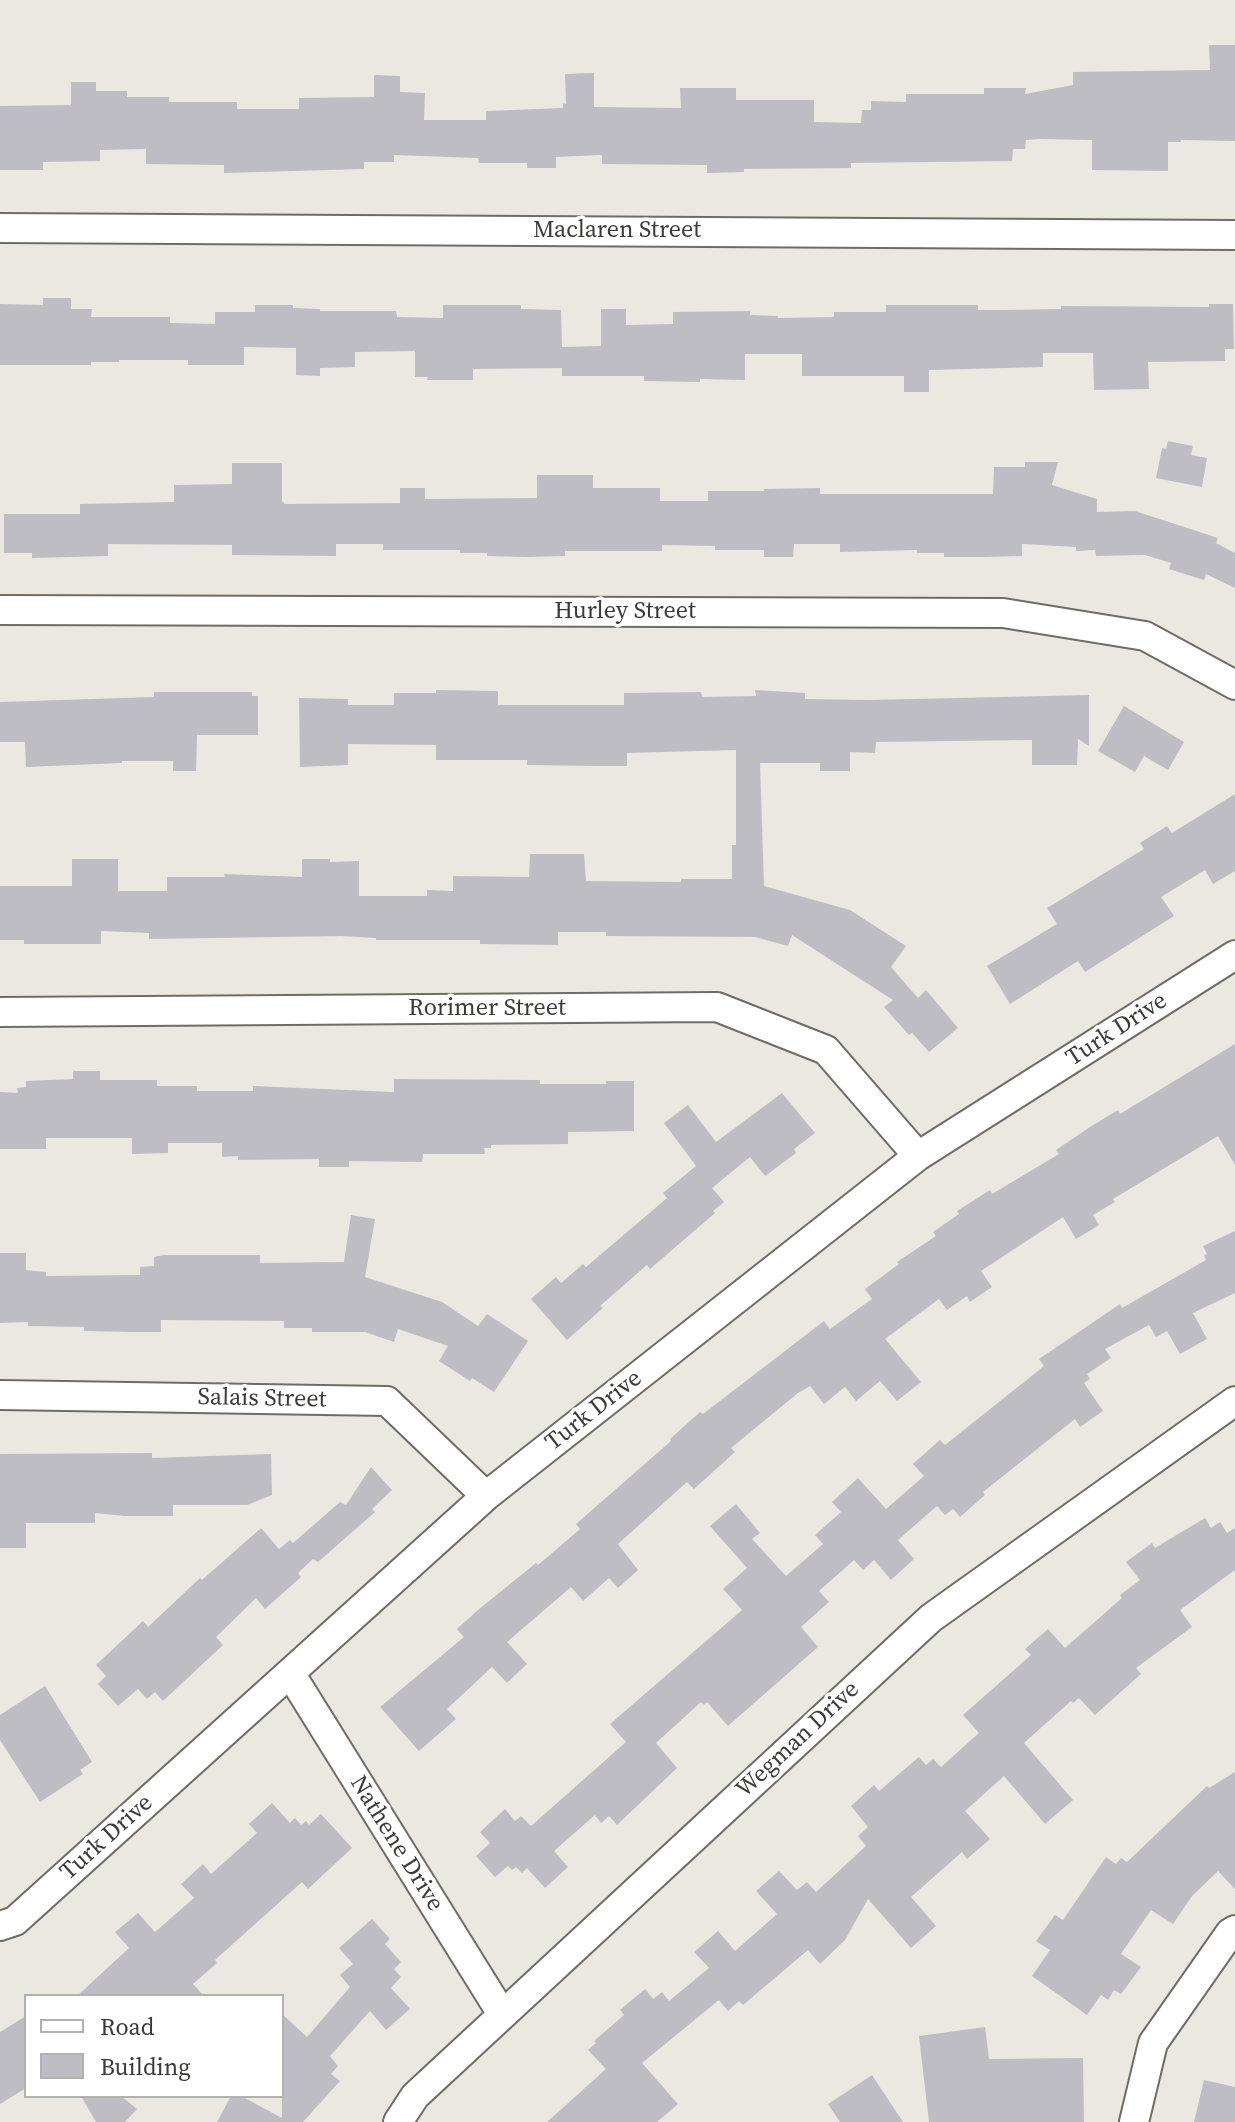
<!DOCTYPE html>
<style>
body{margin:0}
#map{position:relative;width:1235px;height:2122px;overflow:hidden;background:#ebe8e2;font-family:"Source Serif 4",serif}
canvas{display:block}
.legend{position:absolute;left:24px;top:1994px;width:260px;height:104px;box-sizing:border-box;background:#fff;border:2px solid #b1b1b0;margin:0;padding:10px 14px;list-style:none;font-size:24px;color:#3d3b39}
.legend li{display:flex;align-items:center;gap:16px;height:40px}
.legend b{width:40px;border:2px solid #b1b1b0}
</style>
<div id="map">
<canvas width="1235" height="2122"></canvas>
<ul class="legend">
<li><b style="height:10px;background:#fff"></b>Road</li>
<li><b style="height:22px;background:#bebdc3"></b>Building</li>
</ul>
</div>
<script>
const ctx = document.querySelector('canvas').getContext('2d');
ctx.lineJoin = 'round';
function fillPath(path, color) { ctx.fillStyle = color; ctx.fill(path, 'evenodd'); }
const shape = rows => new Path2D(rows.map(r => 'M' + r).join(''));
function stroke(path, color, width, dash) { ctx.strokeStyle = color; ctx.lineWidth = width; ctx.lineCap = dash ? 'butt' : 'round'; ctx.setLineDash(dash || []); ctx.stroke(path); }
function write(font, color, halo, rows, align = 'center') {
  ctx.font = font + ' "Source Serif 4",serif'; ctx.lineWidth = 7; ctx.setLineDash([]); ctx.textBaseline = 'middle'; ctx.strokeStyle = halo; ctx.fillStyle = color; for (const [text, x, y, turn = 0] of rows) {
    ctx.save(); ctx.translate(x, y); ctx.rotate((+turn || 0) * Math.PI / 180); ctx.textAlign = isNaN(turn) ? turn : align; if (halo) ctx.strokeText(text, 0, 0); ctx.fillText(text, 0, 0); ctx.restore();
  }
}
fillPath(shape([
 [1209,45,1235,45,1235,141,1181,140,1181,142,1168,142,1168,171,1092,170,1092,140,1040,139,1026,140,1025,149,1013,149,1012,161,851,163,851,168,744,169,744,172,707,173,707,165,602,164,602,155,556,157,556,168,527,168,527,163,479,163,478,158,394,155,394,162,364,162,364,169,224,173,224,165,146,164,146,149,100,150,100,161,43,162,43,170,0,170,0,106,71,105,71,82,96,82,96,91,127,91,127,97,169,97,169,102,237,102,237,109,299,109,299,98,374,97,374,75,400,76,400,92,425,93,424,120,486,120,486,111,563,108,563,103,566,104,565,74,590,73,594,73,594,107,681,108,680,88,736,88,736,100,814,100,814,122,861,123,862,110,871,110,871,101,906,102,906,94,984,94,984,88,1026,88,1025,94,1073,85,1073,72,1210,70],
 [43,298,71,298,71,309,92,309,91,317,170,317,170,323,215,324,215,312,255,312,255,305,293,305,293,308,320,309,320,311,396,311,397,317,443,318,443,305,521,305,521,309,561,310,562,347,601,346,601,309,626,309,626,325,673,324,673,312,750,311,750,315,778,316,778,318,834,317,834,312,886,312,886,305,978,305,978,310,1004,310,1061,309,1061,306,1209,307,1209,304,1233,304,1234,349,1225,349,1225,361,1148,362,1149,389,1094,390,1093,353,1043,353,1043,367,929,370,929,392,904,392,904,376,802,376,802,354,745,354,745,380,700,379,700,382,644,381,644,376,562,376,562,368,473,369,473,380,427,380,428,377,415,377,415,351,355,352,355,367,320,368,320,376,296,375,296,348,244,347,244,365,188,365,188,360,119,360,119,362,91,362,91,365,0,365,0,304,43,305],
 [1168,441,1193,446,1191,455,1207,458,1202,487,1156,478,1162,448,1166,449],
 [1025,462,1058,462,1052,485,1097,499,1097,512,1135,511,1218,538,1216,543,1235,553,1235,588,1206,574,1204,580,1169,569,1171,563,1145,555,1096,556,1095,550,1076,551,1076,547,1022,544,1022,556,982,557,944,557,944,553,917,553,917,550,840,552,840,544,794,544,793,557,764,557,764,550,715,550,715,546,662,545,662,551,565,551,565,556,526,557,487,556,487,553,460,553,460,550,383,550,383,544,336,544,336,556,232,555,232,545,108,544,108,556,32,558,32,553,4,553,4,514,80,514,80,504,174,502,174,485,232,484,232,463,282,463,282,501,285,504,400,503,400,488,425,488,425,499,537,498,537,475,593,475,593,488,660,488,660,501,708,501,708,491,764,491,764,489,820,488,820,494,993,494,994,467,1025,467],
 [436,690,498,691,498,705,624,705,624,693,701,692,702,697,756,696,755,690,805,693,805,699,869,700,1089,695,1089,746,1078,739,1077,765,1032,765,1032,740,876,742,875,753,850,752,850,771,820,771,820,763,760,763,764,886,850,910,906,946,891,967,918,998,926,990,958,1028,929,1052,912,1033,909,1035,884,1007,893,1000,792,935,788,946,755,937,606,936,606,932,558,932,558,945,480,944,480,940,376,940,376,938,341,936,149,939,149,933,101,931,101,944,24,944,24,940,0,940,0,886,72,886,72,859,118,859,118,891,167,891,167,877,225,877,224,874,302,877,302,859,330,859,330,862,359,861,359,896,427,896,427,890,453,891,453,876,529,877,530,854,584,854,586,881,681,882,681,879,732,879,732,845,736,845,736,750,627,753,627,766,598,766,527,765,527,760,436,760,436,745,348,744,348,765,300,767,299,698,348,699,348,705,394,705,394,693,436,693],
 [154,692,252,692,252,696,258,696,258,735,197,735,196,771,173,771,173,761,122,761,122,763,26,767,25,742,0,742,0,702,154,697],
 [1124,706,1184,742,1168,770,1144,756,1135,772,1098,751],
 [1235,794,1235,871,1213,884,1205,870,1161,897,1174,916,1085,972,1078,961,1010,1004,987,966,1057,924,1047,908,1144,849,1140,843,1167,826,1172,833],
 [1235,1044,1235,1165,1218,1136,1113,1199,1115,1202,1093,1215,1099,1225,1076,1239,1063,1217,981,1271,992,1287,970,1302,967,1296,947,1310,939,1299,885,1339,921,1382,897,1401,880,1381,856,1401,845,1387,824,1404,810,1386,798,1393,731,1448,735,1452,694,1489,687,1482,618,1544,638,1570,618,1588,609,1578,583,1601,571,1587,507,1642,527,1664,507,1683,492,1667,447,1709,456,1719,419,1751,380,1707,464,1637,457,1629,478,1610,536,1563,538,1565,580,1529,576,1524,671,1441,670,1439,700,1412,703,1414,824,1321,830,1329,872,1299,865,1289,899,1264,897,1262,936,1236,933,1232,959,1214,957,1211,990,1190,992,1194,1059,1154,1056,1150,1090,1127,1118,1110,1120,1114],
 [73,1071,100,1071,100,1080,157,1080,157,1086,197,1086,197,1091,253,1091,253,1086,394,1092,394,1079,540,1080,540,1084,606,1084,606,1081,634,1081,634,1131,568,1132,568,1144,491,1145,491,1148,484,1148,485,1154,423,1154,422,1162,349,1161,349,1167,319,1167,319,1159,238,1160,238,1156,222,1157,222,1143,168,1143,168,1153,132,1154,132,1138,46,1138,46,1149,0,1149,0,1092,18,1093,17,1088,26,1087,26,1081,73,1079],
 [782,1093,815,1133,794,1149,796,1153,765,1176,750,1157,712,1188,724,1202,713,1211,715,1213,650,1269,647,1265,600,1306,603,1308,567,1340,531,1299,556,1277,561,1283,583,1264,586,1267,667,1198,663,1193,696,1166,664,1123,688,1105,716,1142],
 [351,1215,375,1219,365,1277,442,1302,478,1326,487,1314,528,1341,494,1392,472,1378,470,1381,439,1361,448,1346,398,1329,394,1342,365,1332,312,1332,312,1328,284,1328,284,1321,161,1320,161,1332,132,1332,84,1331,84,1327,28,1326,28,1322,0,1323,0,1253,26,1253,26,1270,46,1272,46,1276,140,1275,140,1267,154,1266,154,1257,164,1255,260,1255,260,1263,344,1262],
 [1235,1231,1235,1293,1193,1313,1207,1339,1180,1354,1167,1331,1156,1337,1149,1325,1105,1349,1111,1358,1087,1374,1090,1379,1084,1383,1103,1411,1080,1427,1075,1419,983,1492,985,1495,960,1517,953,1509,945,1515,937,1506,898,1540,914,1559,891,1580,874,1560,863,1570,854,1560,819,1591,829,1602,801,1627,818,1647,728,1726,707,1702,704,1705,701,1702,656,1743,677,1768,617,1825,609,1816,601,1823,595,1815,554,1851,568,1867,545,1888,527,1868,522,1873,516,1867,512,1870,508,1866,495,1877,476,1856,490,1843,480,1832,505,1809,515,1821,521,1816,531,1826,626,1742,610,1724,742,1610,723,1589,747,1568,710,1526,736,1504,760,1533,752,1539,786,1576,823,1544,815,1535,841,1512,832,1502,858,1478,886,1509,924,1476,913,1464,940,1440,945,1445,1044,1366,1039,1359,1120,1304,1122,1308,1206,1260,1204,1255,1207,1254,1203,1246],
 [152,1453,152,1458,271,1454,272,1495,247,1505,173,1505,173,1516,124,1516,95,1513,95,1523,26,1523,26,1548,0,1548,0,1454],
 [371,1467,392,1490,372,1509,375,1512,318,1562,313,1559,298,1573,301,1577,265,1609,256,1598,216,1637,223,1645,163,1701,155,1692,147,1699,138,1689,118,1706,98,1684,106,1676,96,1665,143,1621,148,1627,200,1578,202,1580,261,1528,279,1549,290,1540,293,1543,340,1502,346,1505],
 [1205,1518,1211,1528,1220,1522,1227,1533,1235,1528,1235,1570,1180,1610,1192,1627,1136,1668,1141,1674,1095,1715,1079,1698,1073,1703,1071,1701,1024,1743,1073,1800,1045,1824,1004,1776,965,1811,990,1839,967,1859,962,1852,911,1897,936,1926,911,1948,868,1899,845,1940,820,1964,808,1950,743,2005,739,2001,728,2011,719,2000,642,2063,678,2104,657,2122,547,2122,606,2069,588,2050,596,2043,594,2041,624,2015,620,2010,645,1989,653,1999,662,1992,669,2001,709,1968,694,1952,718,1931,735,1951,777,1914,756,1891,779,1871,797,1890,807,1882,816,1892,866,1846,858,1836,868,1827,851,1806,874,1785,879,1791,919,1757,926,1765,933,1759,941,1767,979,1733,963,1715,1031,1655,1025,1649,1048,1629,1065,1648,1122,1598,1120,1595,1140,1580,1126,1562,1152,1543,1155,1548],
 [45,1686,92,1762,80,1770,83,1774,40,1802,0,1740,0,1715],
 [1235,1772,1235,1889,1218,1871,1192,1896,1173,1924,1151,1910,1121,1954,1141,1967,1121,1994,1114,1990,1108,2000,1101,1995,1087,2015,1032,1976,1050,1950,1036,1941,1055,1915,1063,1920,1106,1857,1116,1864,1121,1858,1127,1862,1207,1786,1209,1788],
 [272,1803,290,1823,295,1818,301,1825,306,1821,309,1825,321,1814,352,1848,308,1889,302,1882,215,1960,217,1963,193,1984,204,1996,77,1996,129,1948,115,1932,138,1913,155,1932,194,1898,181,1884,203,1864,211,1874,257,1833,249,1824],
 [372,1919,390,1939,385,1944,401,1962,394,1969,401,1977,391,1988,410,2009,386,2030,370,2011,330,2056,338,2066,331,2074,340,2081,303,2122,217,2122,231,2096,241,2096,282,2118,282,2014,307,2037,350,1987,340,1975,353,1964,339,1948],
 [26,2016,26,2088,0,2104,0,2032],
 [985,2027,989,2059,1083,2058,1084,2122,929,2122,919,2036],
 [872,2075,903,2122,840,2122,828,2104],
 [1204,2080,1235,2087,1235,2122,1194,2122],
 [81,2096,121,2096,137,2109,125,2122,96,2122]
]), '#bebdc3');
const minor = shape([
 [0,228,1235,235],
 [0,610,1003,613,1145,636,1235,685],
 [0,1012,717,1007,826,1050,918,1156],
 [0,1395,387,1401,486,1496],
 [290,1673,502,2014],
 [0,1926,15,1921,486,1496,918,1156,1235,955],
 [398,2122,415,2096,931,1618,1235,1401],
 [1134,2122,1153,2043,1230,1933,1235,1930]
]);
stroke(minor, '#6f6c67', 32);
stroke(minor, '#fff', 28);
write('24px', '#3d3b39', '#fff', [
 ["Maclaren Street",617,231],
 ["Hurley Street",625,612],
 ["Rorimer Street",487,1009],
 ["Turk Drive",1117,1030,-33],
 ["Salais Street",262,1399,1],
 ["Turk Drive",594,1411,-38],
 ["Wegman Drive",798,1740,-43],
 ["Turk Drive",107,1838,-42],
 ["Nathene Drive",396,1844,58]
]);
</script>
